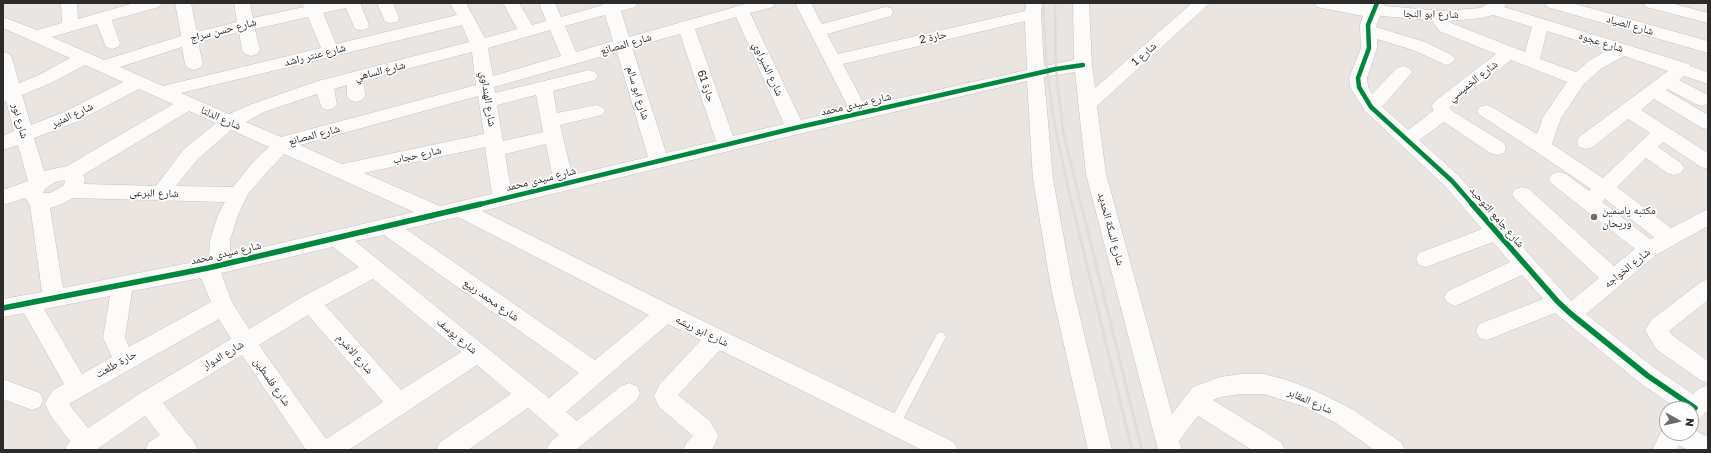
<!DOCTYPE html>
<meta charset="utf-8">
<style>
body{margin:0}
#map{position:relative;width:1711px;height:453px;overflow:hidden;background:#eae5e0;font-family:"Golos Text",sans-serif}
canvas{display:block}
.frame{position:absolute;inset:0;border:4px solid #2b2b2b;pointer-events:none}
.north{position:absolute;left:1659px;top:401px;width:40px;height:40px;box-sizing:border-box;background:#fff;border:1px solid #aaa;border-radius:50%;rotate:98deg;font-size:11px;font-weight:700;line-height:16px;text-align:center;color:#2b2b2b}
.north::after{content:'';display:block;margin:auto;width:14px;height:18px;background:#6e6c6a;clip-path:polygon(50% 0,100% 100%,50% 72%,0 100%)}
</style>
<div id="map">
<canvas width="1711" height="453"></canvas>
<div class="frame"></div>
<div class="north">N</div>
</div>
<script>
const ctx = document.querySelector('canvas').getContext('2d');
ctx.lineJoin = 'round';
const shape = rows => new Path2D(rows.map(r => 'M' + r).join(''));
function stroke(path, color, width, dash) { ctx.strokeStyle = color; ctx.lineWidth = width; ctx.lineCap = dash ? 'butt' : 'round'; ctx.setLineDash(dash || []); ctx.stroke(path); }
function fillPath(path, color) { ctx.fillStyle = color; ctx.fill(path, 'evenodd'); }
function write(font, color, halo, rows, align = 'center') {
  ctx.font = font + ' "Golos Text","Noto Naskh Arabic",sans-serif'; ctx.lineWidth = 3.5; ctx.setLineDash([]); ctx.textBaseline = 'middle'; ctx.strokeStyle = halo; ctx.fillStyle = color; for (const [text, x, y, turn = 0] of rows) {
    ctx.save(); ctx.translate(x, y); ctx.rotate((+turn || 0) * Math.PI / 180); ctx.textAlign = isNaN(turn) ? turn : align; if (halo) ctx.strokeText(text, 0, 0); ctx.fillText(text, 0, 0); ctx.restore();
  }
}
const lane = shape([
 [941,332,945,334,946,337,898,429,894,430,890,429,888,425,890,421,937,334,941,332]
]);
const street = shape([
 [61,3,77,3,78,19,134,3,161,3,159,7,112,20,120,43,118,47,112,49,106,47,97,24,52,37,104,60,181,36,175,3,191,3,197,32,237,22,234,3,250,3,253,18,304,7,302,3,360,3,369,25,367,29,361,30,355,29,346,8,323,13,336,44,457,15,450,3,466,3,485,38,517,29,503,3,519,3,532,25,546,21,539,3,555,3,561,17,603,5,602,3,637,3,635,7,621,11,629,37,749,3,775,3,773,7,750,13,801,120,849,109,795,3,811,3,822,24,885,7,891,8,893,12,891,16,827,34,838,54,1025,11,1026,3,1042,3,1041,14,1044,66,1074,60,1073,3,1089,3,1092,65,1095,88,1192,3,1210,3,1097,106,1106,174,1172,414,1193,387,1220,377,1241,374,1264,374,1287,380,1318,392,1352,409,1401,442,1405,450,1374,450,1336,423,1302,406,1264,394,1241,394,1220,397,1213,400,1281,442,1285,450,1252,450,1198,416,1179,441,1182,450,1158,450,1086,174,1075,72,1044,77,1053,179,1073,288,1112,450,1088,450,1051,288,1033,179,1027,81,795,135,482,211,674,307,954,442,958,450,922,450,720,350,678,395,709,420,718,435,716,442,712,450,683,450,687,442,693,436,659,407,654,396,660,384,701,340,668,324,566,412,577,421,621,386,629,383,637,386,640,393,637,400,576,450,546,450,550,442,559,435,528,408,468,450,436,450,440,442,511,394,477,365,349,450,306,450,242,355,163,403,194,442,198,450,145,450,149,442,160,435,145,416,96,450,64,450,70,441,50,415,45,403,53,390,64,384,24,313,3,317,3,299,42,292,30,205,25,198,3,205,3,190,28,181,18,145,3,150,3,136,14,131,6,101,3,102,3,52,9,54,12,58,19,83,39,75,70,58,3,28,3,17,37,30,62,23,61,3],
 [605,15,613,41,576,52,565,26,605,15],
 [308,17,321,48,163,86,120,67,182,47,185,64,188,68,194,70,200,68,203,64,198,42,239,32,242,50,245,54,251,56,257,54,260,50,255,29,308,17],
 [736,17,784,124,733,136,695,29,736,17],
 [1025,21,1027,70,865,106,843,64,1025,21],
 [462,25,469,42,318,81,252,104,229,114,181,93,462,25],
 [550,30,561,56,493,76,488,48,550,30],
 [680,34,716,141,666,153,632,47,680,34],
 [472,52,476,85,281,137,246,122,264,112,317,94,322,108,328,110,334,108,337,104,334,89,347,85,347,96,350,100,356,102,362,100,365,96,364,80,472,52],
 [617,52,648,157,572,175,560,125,602,115,605,111,602,107,596,105,557,113,553,91,595,80,598,76,595,72,589,70,495,93,494,87,617,52],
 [85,65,123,82,64,112,31,125,22,95,51,83,85,65],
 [139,89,173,104,67,166,44,171,34,138,76,122,139,89],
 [536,95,543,132,503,141,497,105,536,95],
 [478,96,484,134,342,164,300,145,478,96],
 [189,111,216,123,184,149,156,186,84,184,85,179,83,175,189,111],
 [231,130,269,147,253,162,233,187,176,186,198,159,231,130],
 [546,144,553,179,511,190,505,154,546,144],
 [485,147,492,194,440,206,364,173,485,147],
 [284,154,414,212,230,255,230,240,238,215,248,194,267,172,284,154],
 [64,180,65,182,63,186,50,193,43,193,45,189,55,182,64,180],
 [73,198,225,202,218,215,210,240,209,259,63,288,50,208,62,204,73,198],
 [458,217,649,315,595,360,406,229,458,217],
 [384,235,579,373,549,398,355,241,384,235],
 [333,247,359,267,302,297,249,329,232,302,221,273,333,247],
 [201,278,211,302,129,347,125,338,132,291,201,278],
 [373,279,461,352,401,390,325,305,373,279],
 [110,296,103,338,112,357,82,374,44,309,110,296],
 [308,315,383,402,326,439,259,345,308,315],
 [219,319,231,339,139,394,88,428,69,404,219,319],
 [377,3,393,3,399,18,397,22,391,23,385,22,377,3],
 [1315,3,1385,3,1384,6,1444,11,1480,8,1490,3,1507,3,1504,7,1689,64,1690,66,1708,72,1708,84,1684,76,1679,80,1708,95,1708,104,1702,106,1696,104,1667,89,1666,90,1708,115,1708,129,1702,128,1654,99,1641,110,1708,153,1708,169,1701,167,1663,142,1658,147,1681,163,1684,168,1681,173,1674,175,1667,173,1646,158,1617,187,1671,228,1708,209,1708,226,1656,255,1586,314,1656,369,1693,394,1700,388,1708,385,1708,410,1699,419,1691,422,1691,409,1678,409,1640,383,1555,313,1487,340,1479,338,1476,331,1479,324,1543,299,1522,275,1462,303,1455,306,1448,303,1444,297,1448,291,1510,262,1493,242,1426,267,1419,265,1416,259,1419,253,1482,229,1445,186,1365,111,1350,87,1349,78,1361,48,1360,25,1363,16,1317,7,1315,3],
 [1493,15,1532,27,1525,52,1451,23,1449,21,1482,18,1493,15],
 [1380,16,1432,20,1439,31,1496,54,1435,101,1432,105,1433,111,1408,130,1382,107,1409,76,1412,72,1409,68,1403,66,1397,68,1372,94,1368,87,1367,78,1377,48,1377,39,1413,50,1446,65,1452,63,1455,59,1452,55,1425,42,1376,27,1380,16],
 [1547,31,1608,50,1590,60,1576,72,1540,59,1547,31],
 [1624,56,1668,71,1579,137,1577,142,1579,147,1586,149,1593,147,1628,119,1650,133,1603,178,1552,144,1561,118,1584,84,1602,68,1624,56],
 [1511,60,1567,82,1543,117,1537,134,1492,107,1486,105,1480,107,1477,111,1480,115,1535,151,1591,189,1589,191,1566,174,1559,172,1552,174,1549,179,1552,184,1635,249,1614,266,1529,189,1522,187,1515,189,1512,194,1515,199,1599,278,1571,301,1459,176,1419,140,1444,122,1490,153,1497,155,1504,153,1506,148,1504,143,1451,110,1450,107,1511,60],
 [1605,199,1654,237,1650,239,1602,202,1605,199],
 [1545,3,1572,3,1708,41,1708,53,1547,7,1545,3],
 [1644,3,1671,3,1708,13,1708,23,1646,7,1644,3],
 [1708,279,1708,300,1669,331,1672,335,1708,361,1708,383,1700,380,1656,349,1645,330,1651,320,1701,282,1708,279],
 [3,379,40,393,43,400,40,407,32,410,3,399,3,379],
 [1665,425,1667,425,1667,433,1691,433,1691,428,1708,437,1708,450,1687,450,1679,445,1676,450,1652,450,1665,425]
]);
stroke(lane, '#c3c1c2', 1);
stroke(street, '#c3c1c2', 1);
fillPath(lane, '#fcfbfa');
fillPath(street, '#fcfbfa');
stroke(shape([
 [1043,3,1047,71,1055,127,1072,205],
 [1055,3,1056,69,1063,131,1081,205]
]), '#dddddf', 2.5);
stroke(shape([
 [1072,204,1132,450],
 [1081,204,1142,450]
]), '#dddddf', 3);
stroke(shape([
 [1377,3,1368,25,1369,48,1358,78,1359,87,1371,107,1452,181,1473,205],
 [477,205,795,128,1056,69,1083,65]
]), '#00873e', 4.5);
stroke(shape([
 [1472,204,1558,302,1571,314,1648,376,1695,408],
 [3,308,208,268,481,204]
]), '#00873e', 5.5);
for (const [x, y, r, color] of [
 [1594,217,4,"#6e6c6a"]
]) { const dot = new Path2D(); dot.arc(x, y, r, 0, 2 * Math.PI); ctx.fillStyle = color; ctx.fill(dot); stroke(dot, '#fff', 1.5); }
write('11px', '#2b2b2b', '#fff', [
 ["شارع ابو النجا",1431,14,1],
 ["شارع الصياد",1630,25,16],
 ["شارع حسن سراج",223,30,-14],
 ["حارة 2",933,37,-13],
 ["شارع عجوه",1601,42,17],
 ["شارع المصانع",626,44,-16],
 ["شارع 1",1144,54,-42],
 ["شارع عنتر راشد",315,55,-14],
 ["شارع الشبراوي",768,69,65],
 ["شارع الساهي",380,71,-14],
 ["شارع الخميسي",1473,81,-38],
 ["حارة 61",706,86,71],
 ["شارع ابو سالم",638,93,73],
 ["شارع الهنداوي",488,99,81],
 ["شارع سيدى محمد",856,104,-13],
 ["شارع المنير",72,115,-25],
 ["شارع الدلتا",221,118,24],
 ["شارع نور",20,121,75],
 ["شارع المصانع",314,135,-15],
 ["شارع حجاب",417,155,-12],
 ["شارع سيدى محمد",541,179,-14],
 ["شارع البرعى",154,193,1],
 ["شارع جامع التوحيد",1497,217,49],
 ["شارع السكة الحديد",1111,229,75],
 ["شارع سيدى محمد",226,253,-13],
 ["شارع الخواجه",1627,268,-39],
 ["شارع محمد ربيع",491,300,35],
 ["شارع ابو ريشه",702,331,26],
 ["شارع يوسف",457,336,40],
 ["شارع الاشرم",355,354,49],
 ["شارع الدوار",223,355,-31],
 ["حارة طلعت",116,364,-29],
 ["شارع فلسطين",272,382,55],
 ["شارع المقابر",1310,401,24]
]);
write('11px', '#2b2b2b', '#fff', [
 ["مكتبه ياسمين",1602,211],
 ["وريحان",1602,224]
], 'left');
</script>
